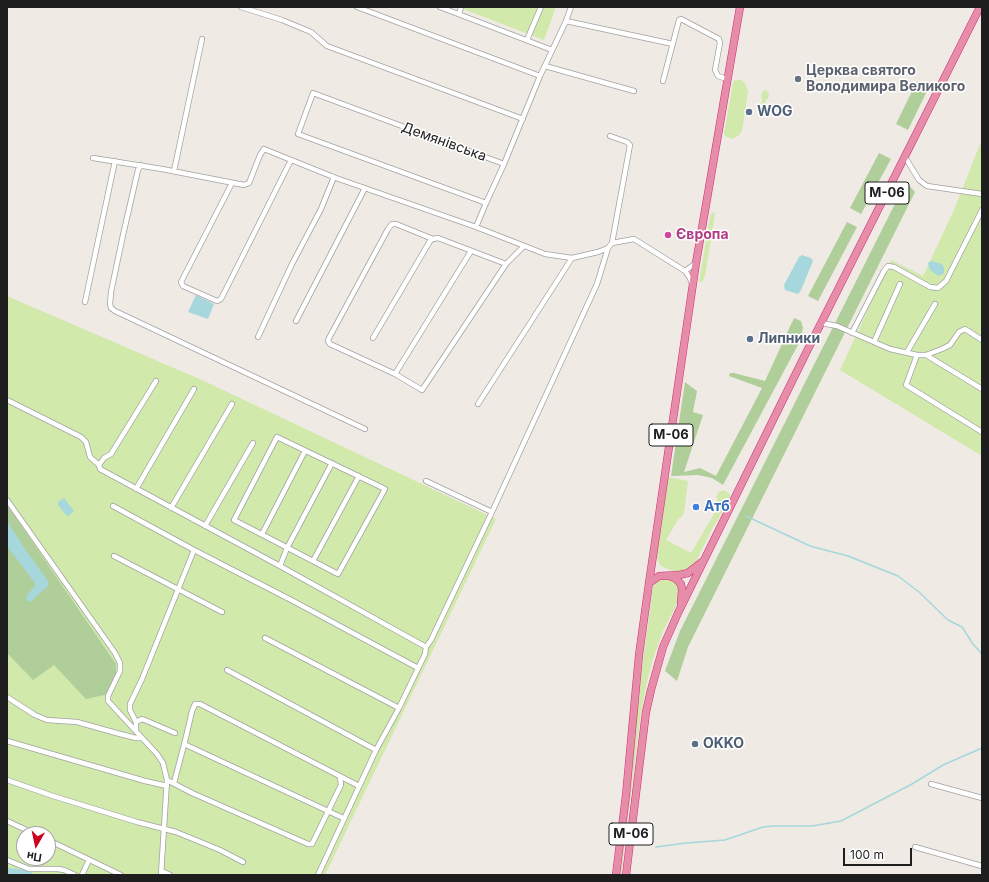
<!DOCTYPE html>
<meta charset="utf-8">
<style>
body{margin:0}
#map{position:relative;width:989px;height:882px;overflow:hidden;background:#efeae4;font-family:Inter,sans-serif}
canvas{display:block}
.frame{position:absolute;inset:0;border:8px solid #1e1e1e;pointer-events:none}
.north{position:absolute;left:16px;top:826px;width:40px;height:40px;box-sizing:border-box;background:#fff;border:1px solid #a5a5a5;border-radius:50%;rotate:189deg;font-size:11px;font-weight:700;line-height:16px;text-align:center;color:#1e1e1e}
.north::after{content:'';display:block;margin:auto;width:14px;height:18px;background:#ca031e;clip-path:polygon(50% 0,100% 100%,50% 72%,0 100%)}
.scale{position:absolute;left:843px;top:848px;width:69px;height:18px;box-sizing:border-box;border:2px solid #1e1e1e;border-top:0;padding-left:5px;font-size:12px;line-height:14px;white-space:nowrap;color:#1e1e1e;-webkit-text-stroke:3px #fff;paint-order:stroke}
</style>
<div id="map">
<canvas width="989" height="882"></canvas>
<div class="frame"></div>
<div class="north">Пн</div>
<div class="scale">100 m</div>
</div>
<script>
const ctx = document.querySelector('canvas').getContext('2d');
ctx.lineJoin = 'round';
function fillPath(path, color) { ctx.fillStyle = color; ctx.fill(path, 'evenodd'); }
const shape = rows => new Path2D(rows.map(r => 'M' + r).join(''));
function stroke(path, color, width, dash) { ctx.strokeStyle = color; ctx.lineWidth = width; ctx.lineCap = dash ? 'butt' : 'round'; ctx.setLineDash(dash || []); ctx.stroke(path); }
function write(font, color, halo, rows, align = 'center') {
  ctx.font = font + ' Inter,sans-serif'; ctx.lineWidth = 3; ctx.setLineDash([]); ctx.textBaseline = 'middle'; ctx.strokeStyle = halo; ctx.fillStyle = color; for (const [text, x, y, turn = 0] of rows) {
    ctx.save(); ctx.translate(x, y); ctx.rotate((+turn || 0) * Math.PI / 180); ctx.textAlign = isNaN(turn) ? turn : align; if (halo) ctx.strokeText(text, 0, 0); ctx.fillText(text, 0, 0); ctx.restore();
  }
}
fillPath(shape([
 [458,7,556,7,544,40],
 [735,80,741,80,745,83,748,92,742,131,738,136,732,139,725,136,724,133,733,82],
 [765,90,769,93,768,99,766,99,764,114,760,113,762,98,761,97,762,92],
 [982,139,982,456,840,370,891,260,923,276,954,210],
 [714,212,715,213,705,276,702,282,699,282,710,217,711,214],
 [7,296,204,381,496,519,325,875,7,875],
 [24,834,48,834,48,858,24,858],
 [668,477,688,481,684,513,680,519,679,518,666,540,691,553,720,504,716,502,718,498,716,497,719,492,724,490,730,494,729,500,711,531,695,564,693,568,679,573,665,568,660,565,656,555],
 [662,579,672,579,679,585,679,600,663,631,652,662,647,682,641,712,621,875,618,875,640,681,653,587,655,583]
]), '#d1e9ab');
fillPath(shape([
 [917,81,929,87,908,130,896,124],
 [879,153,891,159,861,214,850,208],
 [906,182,915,192,688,647,677,681,665,671,680,631],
 [847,222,857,227,818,301,808,296],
 [794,318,801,321,803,328,799,343,723,485,712,478,698,475,671,476,685,382,697,391,693,412,703,415,684,472,700,468,716,476,762,388,729,376,730,373,734,373,765,381],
 [7,505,116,664,116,677,109,694,86,699,54,665,33,680,7,653]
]), '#b0ce9a');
fillPath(shape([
 [802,255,811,258,813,261,801,290,798,294,785,290,784,285,799,257],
 [931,261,942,264,944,268,944,273,939,276,937,275,930,270,928,263],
 [196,295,214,304,208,319,188,312],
 [64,498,74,511,68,516,67,516,58,505,58,502],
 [7,521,25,549,48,581,48,586,30,602,26,600,28,594,35,586,35,583,7,546],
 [7,868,20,869,31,872,33,875,7,875]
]), '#a5d7dc');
stroke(shape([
 [746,516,810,546,848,556,898,576,919,592,948,620,962,627,973,644,982,654],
 [656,847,686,843,725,840,763,827,774,826,812,826,841,821,912,784,943,765,982,748]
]), '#a5d7dc', 1.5);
const minor = shape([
 [241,7,282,20,311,32,327,46,523,119],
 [357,7,540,76],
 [440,7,552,50],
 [459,14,461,7],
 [566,21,673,44],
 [527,40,541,7],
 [545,66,634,91],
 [663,81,679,20,681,19,719,39,720,43,715,70,718,76,727,79],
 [610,136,627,142,630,145,612,243],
 [905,157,919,180,927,186,982,194],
 [93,158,162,169,244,185,249,183,260,155,264,149,336,178,476,227,545,254,572,258,598,252,608,248,612,243,634,239,685,271,690,278,692,284],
 [141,165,138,170,123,235,111,292,110,304,111,308,115,311,365,429],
 [174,171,202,39],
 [232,183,181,282,183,286,217,301,221,299,291,160],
 [486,203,298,134,313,93,504,164],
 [476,227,486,203,504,164,540,76,566,21,571,7],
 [433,239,396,224,392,224,388,229,329,338,328,341,330,344,395,374,422,390,506,264,524,246],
 [685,271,696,263],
 [85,302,115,161],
 [296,321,365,188],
 [821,323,837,326,890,349,917,355,926,355,942,349,950,345,959,332,965,329,982,340],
 [852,333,884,271,888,266,894,267,930,287,938,288,946,281,982,210],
 [258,337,292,264,321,209,334,177],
 [373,338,430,241,433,239,438,238,506,264],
 [874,342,900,284],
 [907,352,935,304],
 [917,355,906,385,982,432],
 [926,355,982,389],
 [395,374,471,251],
 [7,400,81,437,86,442,90,457,99,465,100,469,280,566,426,647],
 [478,404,572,258],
 [277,437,385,489,338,574,234,520,277,437],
 [99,465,104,458,111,454,156,381],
 [426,481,492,512],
 [136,489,194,389],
 [7,500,115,653,120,663,120,671,108,696,108,701,157,754,163,763,167,780,161,875],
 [113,506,194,550,295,602,418,668],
 [171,508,232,404],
 [205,526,253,443],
 [262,534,305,451],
 [114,556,222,612],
 [313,561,359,476],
 [280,566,287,548,332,463],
 [265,638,399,708],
 [227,670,376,750],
 [7,697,35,715,47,720,77,722,120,734,136,738,142,738],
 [136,722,142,719,147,721,175,733],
 [136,731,136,722,130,710,130,704,142,679,194,550],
 [7,741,145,781,167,786],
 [184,744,343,818],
 [7,780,53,796,137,822,176,832,220,850,243,862],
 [167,780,192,793,308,844,312,844,341,785,340,776],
 [174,783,186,737,192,711,195,704,200,704,359,786],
 [931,784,982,798],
 [7,821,35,834],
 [48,840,121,875],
 [915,847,982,866],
 [7,860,29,869,58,869,64,870,75,875],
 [162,871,170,875],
 [82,875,89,860],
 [318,875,376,750,399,708,425,654,426,647,431,640,492,512,597,284,608,248]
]);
const highway = shape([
 [669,576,675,578,681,584,682,590,681,603],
 [649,583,659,576,679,575,688,573,702,562],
 [616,875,626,795,639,655,649,583,696,263,740,7],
 [626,875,646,712,651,690,663,647,678,613,806,353,980,7]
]);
stroke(minor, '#a2a2a2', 6);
stroke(highway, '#d8277b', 8);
stroke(minor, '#fff', 4.5);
stroke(highway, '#e58da9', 7);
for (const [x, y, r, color] of [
 [798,79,4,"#6b7280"],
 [749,112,4,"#5c6f8a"],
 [668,235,4,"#d1479c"],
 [750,339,4,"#5c6f8a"],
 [696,507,4,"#3f7fe0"],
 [695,744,4,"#5c6f8a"]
]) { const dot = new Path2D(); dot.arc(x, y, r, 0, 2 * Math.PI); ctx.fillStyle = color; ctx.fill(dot); stroke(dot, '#fff', 1.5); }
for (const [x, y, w] of [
 [887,193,44],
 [671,435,44],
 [631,834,44]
]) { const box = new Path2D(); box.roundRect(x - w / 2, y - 11, w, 22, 3); ctx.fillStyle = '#fff'; ctx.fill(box); stroke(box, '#1e1e1e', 1); }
write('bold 13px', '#1e1e1e', null, [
 ["М-06",887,193],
 ["М-06",671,435],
 ["М-06",631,834]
]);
write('bold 14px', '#5b616d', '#fff', [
 ["Церква святого",806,71],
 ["Володимира Великого",806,87]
], 'left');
write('bold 14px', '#4e5e75', '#fff', [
 ["WOG",757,112],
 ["Липники",758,339],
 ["OKKO",703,744]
], 'left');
write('14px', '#1e1e1e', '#fff', [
 ["Демянівська",444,142,20]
]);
write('bold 14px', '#b23c85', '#fff', [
 ["Європа",676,235]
], 'left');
write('bold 14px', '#366cbe', '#fff', [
 ["Атб",704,507]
], 'left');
</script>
